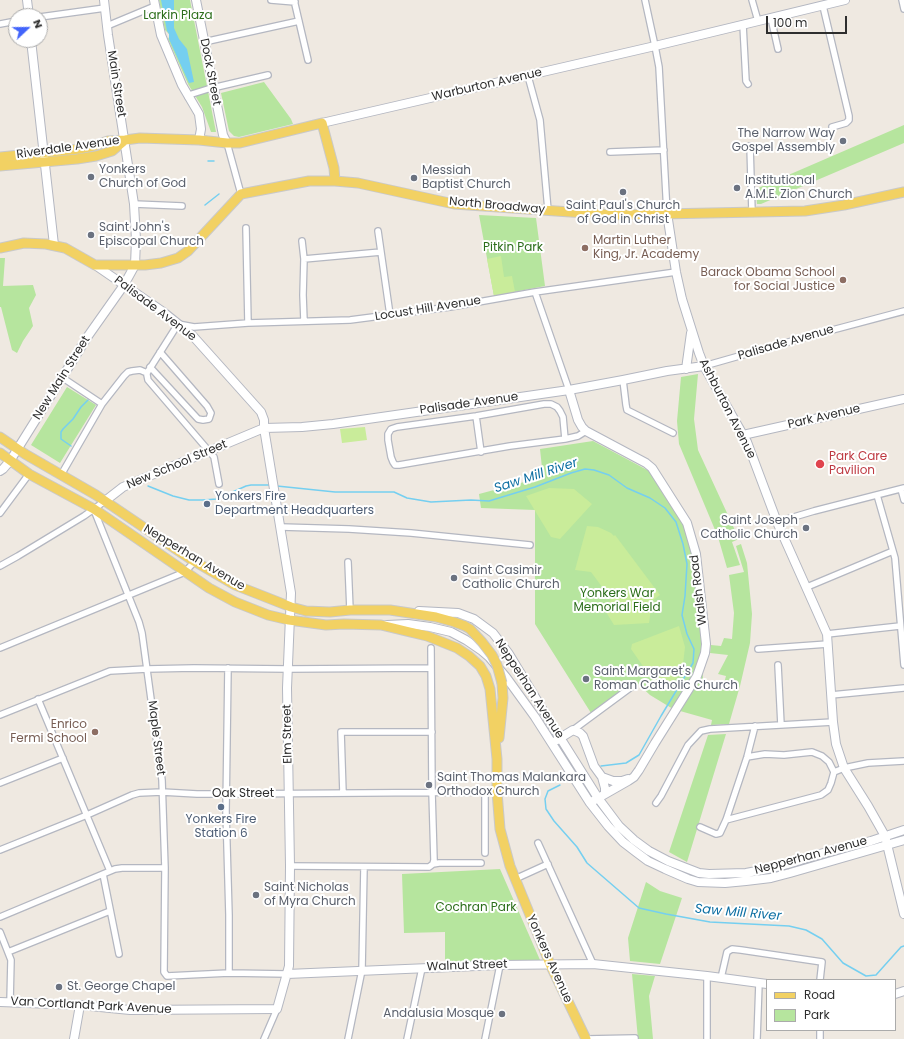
<!DOCTYPE html>
<style>
body{margin:0}
#map{position:relative;width:904px;height:1039px;overflow:hidden;background:#efe9e1;font-family:Poppins,sans-serif}
canvas{display:block}
.legend{position:absolute;left:766px;top:979px;width:130px;height:52px;box-sizing:border-box;background:#fff;border:1px solid #ababab;margin:0;padding:5px 7px;list-style:none;font-size:12px;color:#2e2e2e}
.legend li{display:flex;align-items:center;gap:8px;height:20px}
.legend b{width:20px;border:1px solid #ababab}
.north{position:absolute;left:8px;top:8px;width:40px;height:40px;box-sizing:border-box;background:#fff;border:1px solid #ababab;border-radius:50%;rotate:68deg;font-size:11px;font-weight:700;line-height:16px;text-align:center;color:#2e2e2e}
.north::after{content:'';display:block;margin:auto;width:14px;height:18px;background:#4264fb;clip-path:polygon(50% 0,100% 100%,50% 72%,0 100%)}
.scale{position:absolute;left:766px;top:16px;width:81px;height:18px;box-sizing:border-box;border:2px solid #2e2e2e;border-top:0;padding-left:5px;font-size:12px;line-height:14px;white-space:nowrap;color:#2e2e2e;-webkit-text-stroke:3px #fff;paint-order:stroke}
</style>
<div id="map">
<canvas width="904" height="1039"></canvas>
<ul class="legend">
<li><b style="height:5px;background:#f2d163"></b>Road</li>
<li><b style="height:11px;background:#b6e59e"></b>Park</li>
</ul>
<div class="north">N</div>
<div class="scale">100 m</div>
</div>
<script>
const ctx = document.querySelector('canvas').getContext('2d');
ctx.lineJoin = 'round';
function fillPath(path, color) { ctx.fillStyle = color; ctx.fill(path, 'evenodd'); }
const shape = rows => new Path2D(rows.map(r => 'M' + r).join(''));
function stroke(path, color, width, dash) { ctx.strokeStyle = color; ctx.lineWidth = width; ctx.lineCap = dash ? 'butt' : 'round'; ctx.setLineDash(dash || []); ctx.stroke(path); }
function write(font, color, halo, rows, align = 'center') {
  ctx.font = font + ' Poppins,sans-serif'; ctx.lineWidth = 4; ctx.setLineDash([]); ctx.textBaseline = 'middle'; ctx.strokeStyle = halo; ctx.fillStyle = color; for (const [text, x, y, turn = 0] of rows) {
    ctx.save(); ctx.translate(x, y); ctx.rotate((+turn || 0) * Math.PI / 180); ctx.textAlign = isNaN(turn) ? turn : align; if (halo) ctx.strokeText(text, 0, 0); ctx.fillText(text, 0, 0); ctx.restore();
  }
}
fillPath(shape([
 [159,0,190,0,216,132,211,132,202,107,188,84,168,39,169,37,169,34,165,30],
 [264,82,291,119,293,124,239,137,234,136,229,131,221,93],
 [904,125,904,143,761,204,757,204,756,189],
 [479,215,536,218,545,286,494,296],
 [0,258,5,258,3,286,33,285,36,295,29,308,33,326,23,341,17,353,12,350,1,307,0,307],
 [698,374,694,419,698,450,739,539,732,542,740,565,727,568,718,537,679,444,677,421,681,377],
 [67,387,96,405,60,463,31,445],
 [593,441,651,472,686,524,695,560,700,622,703,678,702,684,714,688,716,682,724,683,726,676,718,674,728,655,710,653,711,645,721,646,724,638,732,639,734,613,729,575,744,572,736,546,741,544,747,563,752,614,750,643,740,686,729,724,711,725,712,720,673,709,650,695,636,682,591,713,535,624,535,510,481,508,479,494,543,477,540,449],
 [726,734,687,862,669,852,708,735],
 [500,869,540,960,445,962,445,932,404,933,402,874],
 [646,882,660,891,682,898,660,964,630,961,628,938],
 [632,974,655,976,649,996,653,1039,638,1039]
]), '#b6e59e');
fillPath(shape([
 [501,256,504,277,512,276,515,292,494,296,487,259],
 [365,427,367,440,342,443,340,429],
 [549,488,574,489,592,504,560,539,551,537,526,496],
 [587,526,598,527,611,533,614,536,615,535,660,595,652,601,649,623,614,625,606,612,611,599,591,572,575,570],
 [679,626,685,647,682,673,661,692,631,649,632,644]
]), '#c9ec9a');
fillPath(shape([
 [161,0,174,0,174,28,179,39,187,49,194,82,189,83,169,39,169,34,167,31]
]), '#75cff0');
stroke(shape([
 [208,161,214,161],
 [205,205,219,194],
 [71,446,61,439,61,432,63,429,73,419,81,407,88,400],
 [148,486,173,496,189,500,202,500,217,499,246,486,251,485,271,485],
 [277,486,335,492,394,492,407,498,431,502,471,500,489,501,535,487,571,473,585,469,594,470,609,475,627,488,650,498,665,508,676,522,683,544,687,564,685,596,682,615,687,634,694,649,693,663,661,716,639,755,626,763,601,766],
 [560,785,548,791,545,799,546,809,554,821,577,847,587,863,639,908,666,914,710,922,789,926,806,930,822,939,843,963,866,976,876,975,901,947,904,946]
]), '#75cff0', 1.5);
const street = shape([
 [271,0,295,2],
 [294,0,308,60],
 [645,0,655,46,659,67,667,213],
 [752,0,758,21],
 [902,0,904,9],
 [823,6,849,116,849,120,846,123,832,127],
 [40,17,105,8],
 [771,18,778,49],
 [0,24,16,21],
 [743,25,746,81,748,84],
 [107,26,155,6],
 [204,42,299,21],
 [528,76,540,120,548,210],
 [188,97,192,94,208,89,268,75],
 [227,143,241,194],
 [750,146,752,212],
 [610,152,664,150],
 [134,204,182,206],
 [246,228,248,323],
 [378,231,390,315],
 [302,241,304,259,303,295,304,321],
 [304,259,381,252],
 [535,292,569,390],
 [704,366,806,337,904,311],
 [150,367,198,419,203,420,209,419,211,413,207,406,160,352],
 [147,373,178,324,194,327,248,323,350,320,450,307,535,292,676,272],
 [147,373,147,375,148,380,214,457,219,484],
 [63,378,102,404],
 [623,380,626,405,627,410,673,433],
 [476,416,481,452],
 [565,439,563,417,560,411,557,407,551,404,544,404,476,416,397,427,391,429,388,434,388,440,391,457,393,462,395,465,399,465,510,446,565,439,578,436,586,431],
 [61,475,102,404,124,376,128,372,132,371,140,370,147,373],
 [901,489,904,500],
 [877,495,895,558,904,665],
 [94,510,139,622,142,633,162,780,165,868,164,972,167,976,229,973,287,974],
 [0,513,29,474],
 [777,522,814,511,904,488],
 [281,527,349,529,411,533,530,545],
 [348,562,350,610],
 [0,566,18,556,84,516,105,501],
 [807,587,893,551],
 [827,634,900,626],
 [0,648,185,572,195,561],
 [431,648,432,792,434,860,433,864],
 [758,649,828,644],
 [778,665,781,725],
 [228,668,226,811,229,915,229,973],
 [831,695,904,688],
 [38,699,110,871],
 [0,715,110,671,147,669,194,668,288,669,431,668],
 [573,730,634,685],
 [747,757,765,754,784,755,812,752,822,756,829,762,834,772],
 [834,772,844,768,868,763,904,761],
 [0,783,63,758],
 [343,793,341,732,432,732],
 [656,803,661,796,688,745,701,731,710,729,833,722],
 [726,820,821,795,828,790,831,783,834,772],
 [700,827,716,834,720,833,726,820,747,757,755,726],
 [538,843,593,964],
 [0,850,87,815,132,795,139,793,162,792,197,794,227,794,497,792],
 [485,853,485,793],
 [290,866,429,867,433,864,439,863,481,863],
 [103,874,119,954],
 [515,879,548,864],
 [0,917,115,869,122,868,165,868],
 [0,932,11,960,10,1002],
 [8,952,110,911],
 [707,976,707,1039],
 [721,978,727,952,732,949,741,950,822,962,820,980],
 [264,1039,277,1009],
 [348,1039,362,970,364,867],
 [407,1039,422,968],
 [485,1039,500,965],
 [586,1039,635,1038],
 [757,1039,759,983],
 [820,1039,820,1030]
]);
const secondary = shape([
 [27,0,29,16],
 [154,0,161,35,182,85,199,114,201,129,199,140],
 [196,0,223,135,227,143],
 [31,40,54,245],
 [322,123,655,46,845,0],
 [667,213,676,272,682,299,699,353,704,366,747,442,777,522,827,634,833,722,836,744,844,768,868,806,885,836,904,914],
 [686,369,691,333],
 [569,390,578,420,582,427,586,431,646,463,652,468,687,523,696,554,706,644,705,653,697,676,655,743,639,770,634,777,628,781,593,801],
 [743,435,904,399],
 [0,471,3,469,10,461,88,336,124,285,135,265,136,240,134,204,108,35,104,0],
 [105,501,123,487,264,428,302,427,333,424,569,390,623,380,667,371,704,366],
 [419,611,458,613,474,619,493,633,509,654,549,720,598,798,619,826,634,840,649,851,668,861,699,873,709,874,746,873,773,868,788,864,816,855,871,841,904,830],
 [387,625,408,624,430,627,451,632,466,640,482,651,489,657,506,677,535,717,590,803,608,826,623,842,636,852,648,861,665,869,688,879,698,882,725,883,746,881,771,878,790,873,904,840],
 [557,740,573,730,580,733,583,736,594,766,602,777,605,788,605,794],
 [602,777,613,781,622,781,628,779],
 [287,974,500,965,593,964,707,976,767,984],
 [895,994,904,991],
 [0,1002,80,1005,130,1010,277,1009,289,966,290,866,287,688,291,593,264,428,264,420,261,412,192,335,162,311,95,265],
 [74,1039,80,1005]
]);
const primary = shape([
 [0,157,79,149,93,146,108,141,125,140,140,138,199,140,227,143,240,143,322,123,334,168,335,181],
 [0,166,77,159,96,156,112,151,125,140],
 [0,248,24,243,46,244,65,248,95,265,145,265,161,263,178,258,188,251,241,194,309,181,335,181,358,183,454,204,614,215,805,211,844,205,904,192],
 [0,437,25,454,96,495,189,558,235,585,291,607,306,611,330,612,350,610,390,610,436,617,454,622,465,626],
 [0,453,29,474,94,509,209,588,235,602,268,615,289,620,326,625,344,624,381,625,410,632,427,636,457,648,469,656,480,666,486,676,490,689,497,759,497,792,500,829,510,866,550,964,586,1039],
 [499,738,503,698,502,683]
]);
stroke(street, '#b4b7c1', 8);
stroke(secondary, '#b4b7c1', 10);
stroke(primary, '#c9c9c9', 11);
stroke(street, '#fff', 5.5);
stroke(secondary, '#fff', 8);
stroke(primary, '#f2d163', 9);
const primaryBridge = shape([
 [465,626,470,629,482,642,492,655,497,665,502,683]
]);
stroke(primaryBridge, '#c9c9c9', 11, []);
stroke(primaryBridge, '#f2d163', 9);
for (const [x, y, r, color] of [
 [843,141,4,"#6b7280"],
 [91,177,4,"#6b7280"],
 [414,178,4,"#6b7280"],
 [737,188,4,"#6b7280"],
 [623,192,4,"#6b7280"],
 [91,235,4,"#6b7280"],
 [585,248,4,"#8d6e63"],
 [843,280,4,"#8d6e63"],
 [820,464,5,"#e0444e"],
 [207,504,4,"#5c6f8a"],
 [806,528,4,"#6b7280"],
 [454,578,4,"#6b7280"],
 [586,679,4,"#6b7280"],
 [95,732,4,"#8d6e63"],
 [429,785,4,"#6b7280"],
 [221,807,4,"#5c6f8a"],
 [256,895,4,"#6b7280"],
 [59,987,4,"#6b7280"],
 [502,1014,4,"#6b7280"]
]) { const dot = new Path2D(); dot.arc(x, y, r, 0, 2 * Math.PI); ctx.fillStyle = color; ctx.fill(dot); stroke(dot, '#fff', 1.5); }
write('12px', '#2c6e1b', '#fff', [
 ["Larkin Plaza",178,16],
 ["Pitkin Park",513,248],
 ["Yonkers War",617,594],
 ["Memorial Field",617,608],
 ["Cochran Park",476,908]
]);
write('12px', '#2e2e2e', '#fff', [
 ["Dock Street",210,72,79],
 ["Main Street",116,84,81],
 ["Warburton Avenue",487,85,-13],
 ["Riverdale Avenue",68,148,-8],
 ["North Broadway",497,206,5],
 ["Palisade Avenue",155,309,37],
 ["Locust Hill Avenue",428,309,-9],
 ["Palisade Avenue",786,343,-16],
 ["New Main Street",62,378,-58],
 ["Palisade Avenue",469,404,-8],
 ["Ashburton Avenue",727,409,63],
 ["Park Avenue",824,417,-13],
 ["New School Street",177,465,-23],
 ["Nepperhan Avenue",194,558,31],
 ["Walsh Road",699,590,-97],
 ["Nepperhan Avenue",529,689,57],
 ["Elm Street",288,734,-91],
 ["Maple Street",156,738,83],
 ["Oak Street",243,794],
 ["Nepperhan Avenue",811,856,-15],
 ["Yonkers Avenue",549,959,66],
 ["Walnut Street",467,966,-2],
 ["Van Cortlandt Park Avenue",91,1006,3]
]);
write('12px', '#5b616d', '#fff', [
 ["The Narrow Way",835,134,"right"],
 ["Gospel Assembly",835,148,"right"],
 ["Yonkers",99,170],
 ["Church of God",99,184],
 ["Messiah",422,171],
 ["Baptist Church",422,185],
 ["Institutional",745,181],
 ["A.M.E. Zion Church",745,195],
 ["Saint Paul's Church",623,206,"center"],
 ["of God in Christ",623,220,"center"],
 ["Saint John's",99,228],
 ["Episcopal Church",99,242],
 ["Saint Joseph",798,521,"right"],
 ["Catholic Church",798,535,"right"],
 ["Saint Casimir",462,571],
 ["Catholic Church",462,585],
 ["Saint Margaret's",594,672],
 ["Roman Catholic Church",594,686],
 ["Saint Thomas Malankara",437,778],
 ["Orthodox Church",437,792],
 ["Saint Nicholas",264,888],
 ["of Myra Church",264,902],
 ["St. George Chapel",67,987],
 ["Andalusia Mosque",494,1014,"right"]
], 'left');
write('12px', '#785e54', '#fff', [
 ["Martin Luther",593,241,"left"],
 ["King, Jr. Academy",593,255,"left"],
 ["Barack Obama School",835,273],
 ["for Social Justice",835,287],
 ["Enrico",87,725],
 ["Fermi School",87,739]
], 'right');
write('12px', '#be3a42', '#fff', [
 ["Park Care",829,457],
 ["Pavilion",829,471]
], 'left');
write('12px', '#4e5e75', '#fff', [
 ["Yonkers Fire",215,497],
 ["Department Headquarters",215,511],
 ["Yonkers Fire",221,820,"center"],
 ["Station 6",221,834,"center"]
], 'left');
write('italic 13px', '#0d6fa3', '#fff', [
 ["Saw Mill River",536,476,-18],
 ["Saw Mill River",738,913,5]
]);
</script>
